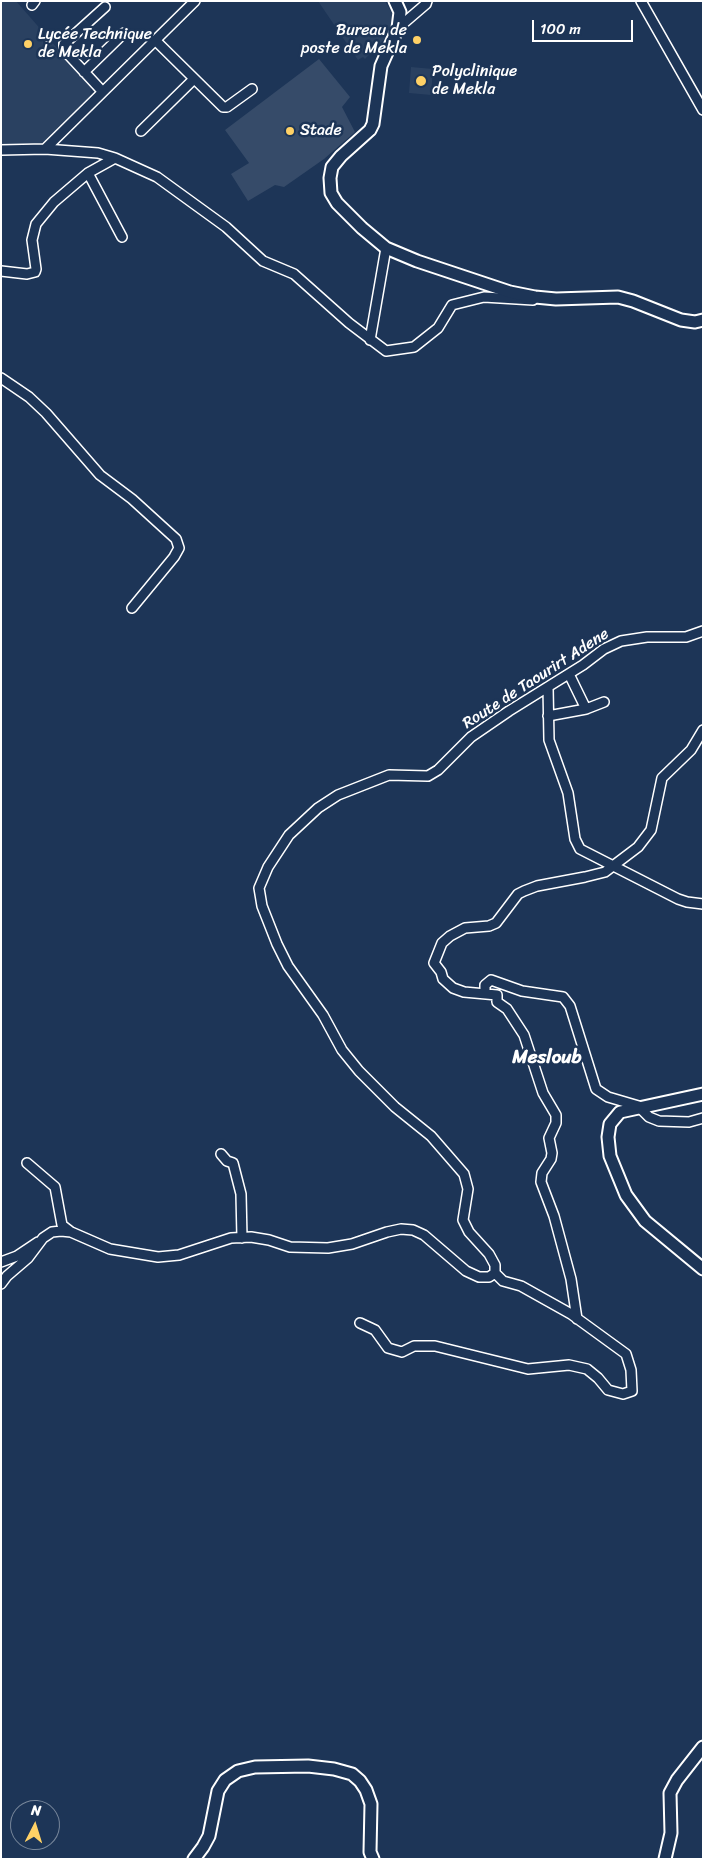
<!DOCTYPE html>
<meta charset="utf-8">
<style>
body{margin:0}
#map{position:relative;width:704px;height:1860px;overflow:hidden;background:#1d3557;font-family:Sriracha,sans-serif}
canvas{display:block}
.frame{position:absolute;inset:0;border:2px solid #fff;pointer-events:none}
.north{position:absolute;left:10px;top:1800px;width:50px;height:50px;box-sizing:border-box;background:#1d3557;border:1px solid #77869a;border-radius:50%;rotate:5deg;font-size:14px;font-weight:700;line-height:20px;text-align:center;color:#fff}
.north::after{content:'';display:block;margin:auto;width:18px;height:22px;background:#ffd166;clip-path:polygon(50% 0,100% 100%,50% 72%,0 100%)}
.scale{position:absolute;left:532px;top:20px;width:101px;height:22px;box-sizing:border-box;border:2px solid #fff;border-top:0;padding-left:6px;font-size:15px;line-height:18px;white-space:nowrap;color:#fff;-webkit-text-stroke:4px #1d3557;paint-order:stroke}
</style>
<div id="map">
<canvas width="704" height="1860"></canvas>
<div class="frame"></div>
<div class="north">N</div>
<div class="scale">100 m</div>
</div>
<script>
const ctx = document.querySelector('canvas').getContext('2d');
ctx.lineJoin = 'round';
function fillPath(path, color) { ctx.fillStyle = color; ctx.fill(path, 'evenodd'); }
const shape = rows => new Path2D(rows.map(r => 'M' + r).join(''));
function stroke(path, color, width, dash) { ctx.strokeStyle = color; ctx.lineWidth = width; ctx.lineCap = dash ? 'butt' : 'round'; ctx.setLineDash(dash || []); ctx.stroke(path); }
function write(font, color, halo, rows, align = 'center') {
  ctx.font = font + ' Sriracha,sans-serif'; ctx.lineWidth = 5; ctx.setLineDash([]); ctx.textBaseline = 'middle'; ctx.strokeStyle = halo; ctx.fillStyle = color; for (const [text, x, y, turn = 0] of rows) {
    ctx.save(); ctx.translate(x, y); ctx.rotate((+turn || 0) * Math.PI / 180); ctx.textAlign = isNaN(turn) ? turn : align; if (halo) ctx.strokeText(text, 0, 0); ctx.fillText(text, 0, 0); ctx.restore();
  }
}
fillPath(shape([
 [1,1,16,1,91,87,89,102,48,141,38,144,18,146,1,144],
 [318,1,385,1,396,20,391,32,365,59,363,57,358,60],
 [411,67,433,69,431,95,409,93]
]), '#2a4161');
fillPath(shape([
 [319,59,350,97,342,107,355,132,324,159,284,187,275,185,248,201,231,174,249,163,225,130]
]), '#364b69');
const minor = shape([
 [641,1,703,110],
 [32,5,35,1],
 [398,28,426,4,427,1],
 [155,40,223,107,227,107,252,89],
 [84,72,124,33],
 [102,91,64,50,64,44,105,7],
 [141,131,194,79],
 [45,149,195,1],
 [1,150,45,149,98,153,115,158,157,177,226,227,263,261,294,274,349,323,386,351,414,347,438,328,452,305,484,297,533,300],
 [88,173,122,237],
 [1,271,27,274,35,272,36,269,32,240,36,224,54,202,88,173,115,158],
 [370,340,386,248],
 [1,378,29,397,46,413,100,475,132,499,176,539,179,548,174,557,132,608],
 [569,674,586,709,604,702],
 [548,687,549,740,568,793,575,839,580,849,678,899,687,902,703,904],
 [548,716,586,709],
 [485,993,485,985,491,980,522,991,563,997,570,1006,596,1089,608,1097,642,1107],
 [639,1107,649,1117,659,1121,689,1122,703,1118],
 [221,1154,227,1161,233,1163,241,1194,242,1238],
 [27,1163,55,1187,62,1225,71,1232],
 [1,1262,17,1256,38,1242],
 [1,1284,7,1276,28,1258,43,1238,52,1232,61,1231,71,1232,110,1249,158,1257,179,1255,231,1238,251,1237,269,1240,290,1247,328,1248,352,1244,387,1232,401,1229,413,1230,424,1235,466,1271,479,1277,489,1277,495,1273,495,1265,489,1254,469,1232,463,1220,468,1189,464,1174,431,1136,395,1107,359,1071,342,1050,323,1015,288,966,277,944,262,906,259,888,268,867,289,835,318,808,338,795,389,775,428,776,438,770,471,737,509,711,583,665,604,649,621,641,647,637,686,637,703,631],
 [577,1319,571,1279,554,1216,541,1182,542,1173,551,1159,552,1153,549,1138,556,1123,556,1115,543,1093,524,1035,507,1009,497,1002,497,995,464,992,453,988,443,979,441,972,434,963,442,943,450,936,465,928,489,926,496,923,518,894,524,891,537,886,585,877,605,872,638,847,651,830,662,778,691,750,703,730],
 [360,1323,375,1330,388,1348,402,1352,414,1346,435,1346,528,1369,569,1365,587,1369,598,1378,608,1390,623,1394,632,1391,631,1370,626,1354,571,1314,521,1286,503,1281,495,1273]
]);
const major = shape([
 [395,1,400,12,398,28,381,66,373,124,370,130,341,156,332,167,330,178,331,193,337,203,362,228,386,248,417,261,510,292,535,297,556,299,618,297,633,301,681,320,695,322,703,320],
 [703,1094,620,1112,610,1124,608,1137,610,1156,626,1195,645,1221,703,1269],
 [194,1859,203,1847,209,1836,218,1791,225,1780,238,1771,255,1767,308,1766,334,1769,352,1774,360,1781,366,1790,371,1804,370,1852,373,1859],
 [665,1859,671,1833,670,1793,677,1780,703,1747]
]);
stroke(minor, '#fff', 12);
stroke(major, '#fff', 15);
stroke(minor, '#1d3557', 9);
stroke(major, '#1d3557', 11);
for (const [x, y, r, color] of [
 [417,40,5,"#ffd166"],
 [28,44,5,"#ffd166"],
 [421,81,6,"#ffd166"],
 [290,131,5,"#ffd166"]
]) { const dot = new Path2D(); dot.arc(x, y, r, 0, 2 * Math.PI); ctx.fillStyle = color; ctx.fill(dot); stroke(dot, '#1d3557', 2); }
write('16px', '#fff', '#1d3557', [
 ["Bureau de",407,31,"right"],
 ["poste de Mekla",407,49,"right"],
 ["Lycée Technique",38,35],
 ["de Mekla",38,53],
 ["Polyclinique",432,72],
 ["de Mekla",432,90],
 ["Stade",300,131]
], 'left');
write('16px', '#fff', '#1d3557', [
 ["Route de Taourirt Adene",536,679,-33]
]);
write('bold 19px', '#fff', '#1d3557', [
 ["Mesloub",547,1058]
]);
</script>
